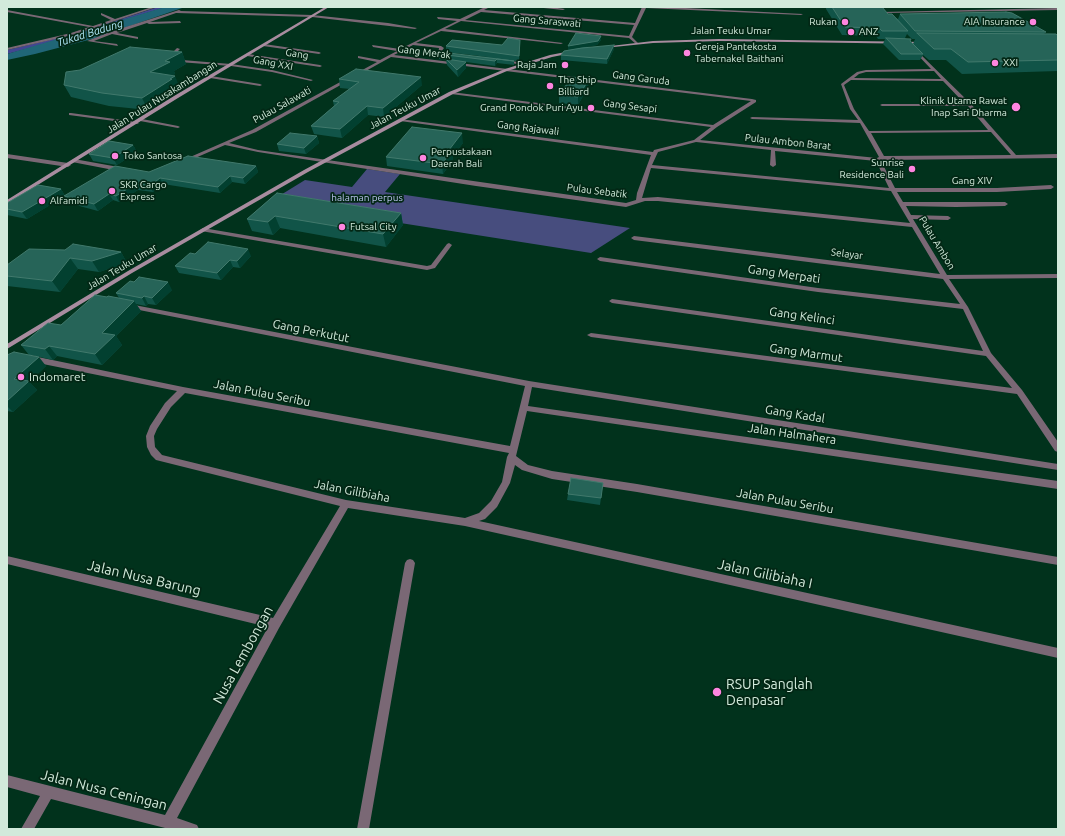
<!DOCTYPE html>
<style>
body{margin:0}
#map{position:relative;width:1065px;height:836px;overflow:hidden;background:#01321c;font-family:Ubuntu,sans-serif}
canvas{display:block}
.frame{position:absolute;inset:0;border:8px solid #d2eadb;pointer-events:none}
</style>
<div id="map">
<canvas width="1065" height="836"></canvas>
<div class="frame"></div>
</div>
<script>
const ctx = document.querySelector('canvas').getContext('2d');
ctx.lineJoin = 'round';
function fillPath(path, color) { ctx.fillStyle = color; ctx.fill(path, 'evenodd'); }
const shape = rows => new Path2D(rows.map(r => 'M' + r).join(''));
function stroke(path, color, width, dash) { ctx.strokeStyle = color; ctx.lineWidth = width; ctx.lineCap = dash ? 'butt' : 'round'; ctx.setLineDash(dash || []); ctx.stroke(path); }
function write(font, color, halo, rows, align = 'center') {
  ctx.font = font + ' Ubuntu,sans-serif'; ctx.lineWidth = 3.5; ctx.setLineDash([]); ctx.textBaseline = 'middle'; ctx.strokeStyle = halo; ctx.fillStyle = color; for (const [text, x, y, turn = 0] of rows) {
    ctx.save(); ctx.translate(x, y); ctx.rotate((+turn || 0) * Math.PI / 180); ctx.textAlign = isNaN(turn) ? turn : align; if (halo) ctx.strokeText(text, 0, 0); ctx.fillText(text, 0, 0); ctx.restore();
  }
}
fillPath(shape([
 [367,169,400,174,385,192,630,228,591,253,286,205,266,204,305,180,352,187]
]), '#474d7e');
fillPath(shape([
 [162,7,163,8,30,48,7,54,7,50,75,34,155,8]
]), '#424691');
fillPath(shape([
 [165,7,185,7,92,39,35,54,7,60,7,54]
]), '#206677');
fillPath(shape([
 [152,7,157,7,73,35,7,50,7,48,71,33,89,27,7,12,7,10,93,26,111,20,101,15,101,13,115,19,152,7],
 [485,7,490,7,484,10,635,23,642,7,666,7,803,14,801,15,646,8,632,37,638,43,636,44,629,38,461,21,445,29,563,43,561,44,441,31,416,43,441,46,444,48,441,52,451,54,451,56,438,54,439,48,413,45,394,55,752,99,756,100,756,102,717,127,700,140,877,158,879,157,860,123,752,119,750,118,752,117,858,120,850,109,841,84,857,72,866,70,931,69,914,51,915,49,971,104,1016,155,1058,154,1058,158,883,160,881,161,895,188,997,188,1051,185,1054,187,1051,189,997,192,897,192,903,202,1005,202,1008,204,1005,206,956,207,906,206,911,215,948,216,951,218,948,220,913,219,947,275,1058,274,1058,278,949,279,968,307,991,353,1022,390,1058,442,1058,452,1055,451,1017,394,591,337,587,335,591,333,1012,388,986,356,612,303,609,301,612,299,983,351,963,309,818,292,600,261,597,259,600,257,818,288,960,304,943,279,634,240,631,238,634,236,940,274,912,227,658,201,645,201,626,207,476,186,258,152,225,145,186,162,181,161,252,130,377,62,358,58,358,56,380,60,397,51,373,47,372,45,400,49,457,21,438,19,437,17,460,19,485,7],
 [481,12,634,25,629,36,465,20,481,12],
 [391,57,751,101,713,125,451,92,449,93,451,94,711,127,694,140,654,150,653,152,400,119,398,120,400,121,651,155,637,193,636,200,626,203,258,150,229,143,256,132,391,57],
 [934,71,941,79,854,78,859,74,866,72,934,71],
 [851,80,943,81,965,104,882,104,880,105,882,106,968,106,988,130,869,131,854,109,844,85,851,80],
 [991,132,1011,155,884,156,871,133,991,132],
 [696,142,771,150,770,165,773,167,776,165,775,151,876,161,889,188,652,165,658,152,696,142],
 [651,168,891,191,910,223,658,197,642,198,651,168],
 [534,7,550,7,565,9,563,10,534,7],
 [1058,8,1058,10,884,13,882,12,1058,8],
 [179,10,181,11,312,15,388,23,417,28,415,29,312,17,176,13,150,22,180,21,181,23,149,24,147,23,117,33,138,37,138,39,112,34,94,41,117,44,118,46,87,41,110,32,179,10],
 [264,44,319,52,321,53,319,54,263,46,264,44],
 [177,48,180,49,170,59,231,64,272,70,313,80,311,81,272,72,231,66,166,61,166,59,177,48],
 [248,54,320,65,322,66,320,67,247,56,248,54],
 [504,60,525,63,527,64,525,65,503,62,504,60],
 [211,76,260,84,262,85,260,86,210,78,211,76],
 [71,113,137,122,139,123,137,124,69,115,69,113,71,113],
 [142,119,178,126,180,127,178,128,140,121,140,120,142,119],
 [7,154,68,163,71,165,68,167,7,158,7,154],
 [74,159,124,168,127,170,124,172,72,162,71,161,74,159],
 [203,228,427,266,431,265,447,244,449,243,452,245,435,268,427,270,201,231,200,230,203,228],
 [127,304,129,304,529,381,1058,464,1058,470,532,387,528,406,1058,481,1058,489,527,411,516,456,528,465,552,471,637,484,1058,557,1058,565,637,492,552,479,522,470,515,465,510,483,497,507,485,519,479,521,1058,648,1058,658,465,526,348,508,279,628,177,818,197,825,199,829,169,829,51,799,34,829,21,829,40,796,7,787,7,775,165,815,268,627,7,564,7,556,273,618,340,506,156,460,151,455,147,447,146,436,150,426,165,403,177,391,33,362,30,361,29,359,30,357,33,356,183,387,510,446,525,386,129,308,126,306,127,304],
 [185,393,509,453,507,457,502,482,491,501,479,513,465,518,346,500,162,455,155,447,154,436,157,429,171,407,185,393],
 [410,559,413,560,415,563,369,829,357,829,405,563,407,560,410,559]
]), '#7a6875');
fillPath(shape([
 [325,7,329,7,178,98,7,204,7,200,174,96,325,7],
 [719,39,924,42,926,43,924,44,719,41,653,43,604,48,602,47,653,41,719,39],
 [571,51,572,53,552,57,507,71,453,94,308,172,132,273,7,349,7,344,128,271,304,170,449,92,505,69,550,55,571,51]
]), '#a88c9f');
fillPath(shape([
 [826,7,882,7,888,14,898,19,900,14,1046,32,1044,34,1058,36,1058,71,962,74,946,60,929,60,923,55,920,60,899,60,883,44,885,39,878,39,876,36,842,35,826,9],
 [907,34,912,39,915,39,913,44,910,41,905,38],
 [601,36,601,40,597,45,585,47,614,49,607,64,561,60,561,55,578,49,568,50,568,46],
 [520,40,519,61,514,61,514,65,497,63,495,66,466,62,466,68,458,77,447,65,446,60,439,59,439,54,488,57,446,52,446,46,502,45],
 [182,52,186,64,174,71,175,74,172,75,180,88,177,90,177,91,148,110,109,106,71,97,64,85],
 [339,79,422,85,384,117,368,115,342,138,314,134,311,126,334,106,333,101,350,89,340,88],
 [588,87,578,105,559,103,559,95],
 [317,136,319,143,306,154,279,151,277,144],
 [463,143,453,156,453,160,443,174,387,166,386,157],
 [133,145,137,152,117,165,93,161,89,154],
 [256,166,258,172,245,184,232,182,220,193,163,184,153,192,138,190,119,202,113,200,98,211,68,203,64,196,149,172],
 [61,189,65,196,27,219,7,215,7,203],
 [277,193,401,213,403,225,386,247,280,228,273,235,252,231,247,219],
 [65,250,121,252,127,263,99,272,78,269,60,292,7,286,7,265],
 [195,254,251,256,240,268,233,267,221,280,179,273,175,266],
 [172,290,156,305,148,304,146,306,136,304,141,311,116,336,122,345,102,365,57,356,53,360,31,355,46,366,29,382,37,390,13,412,7,411,7,355,29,355,21,345,61,325,107,297,119,298,116,293],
 [603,483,600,505,567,500,568,494]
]), '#115448');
fillPath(shape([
 [601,36,601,40,597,45,568,50,568,46],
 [520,40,520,46,519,61,519,56],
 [614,45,614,49,607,64,607,59],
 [182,52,186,64,174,71,175,74,155,84,150,72,165,61],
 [497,59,497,63,495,66,495,61],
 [466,62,466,68,458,77,457,70],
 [175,76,180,88,177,90,177,91,148,110,142,98],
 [421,77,422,85,384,117,383,108],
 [589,79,588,87,578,105,578,97],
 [367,106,368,115,342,138,340,129],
 [462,133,463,143,453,156,453,160,443,174,442,164,449,150],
 [317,136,319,143,306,154,304,148],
 [133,145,137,152,117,165,113,158],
 [256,166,258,172,245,184,243,178],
 [230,176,232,182,220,193,218,187],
 [160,178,163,184,153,192,150,186],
 [135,184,138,190,119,202,116,196],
 [61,189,65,196,27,219,22,212],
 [109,194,113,200,98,211,94,204],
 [401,213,403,225,386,247,383,234],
 [275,216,280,228,273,235,268,222],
 [248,249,251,256,240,268,237,261],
 [121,252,127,263,99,272,92,261],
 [70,258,78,269,60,292,52,281],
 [230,260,233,267,221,280,217,273],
 [168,282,172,290,156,305,152,298],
 [144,296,148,304,146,306,142,298],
 [134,301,141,311,116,336,122,345,102,365,95,354,102,333],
 [49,346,57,356,53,360,45,349],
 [39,357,46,366,29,382,37,390,13,412,7,406,7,401,14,379]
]), '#024030');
const building = shape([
 [832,7,882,7,888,14,892,14,908,31,882,31,879,28,845,27,832,7],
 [1006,12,1012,13,1046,32,915,31,900,14,1006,12],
 [576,33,601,36,598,41,568,46,576,33],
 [917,33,1056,34,1058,36,1058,60,968,62,951,49,934,49,917,33],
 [508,38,520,40,519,56,446,46,452,40,502,45,508,38],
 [886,38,911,39,910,41,923,54,901,54,886,38],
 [614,45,607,59,561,55,564,51,582,48,614,45],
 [130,47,182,52,165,61,170,62,150,72,175,76,170,79,172,79,142,98,102,93,64,85,66,72,80,70,130,47],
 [441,52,514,61,497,59,495,61,439,54,441,52],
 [446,59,466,62,457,70,446,59],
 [356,69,421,77,383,108,367,106,340,129,311,126,339,102,333,101,359,82,339,79,356,69],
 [572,77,589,79,578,97,559,95,572,77],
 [412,127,462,133,449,150,452,150,442,164,386,157,412,127],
 [290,133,317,136,304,148,277,144,290,133],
 [109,141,133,145,113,158,89,154,109,141],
 [188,156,256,166,243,178,230,176,218,187,160,178,150,186,135,184,116,196,109,194,94,204,64,196,115,166,149,172,188,156],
 [38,185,61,189,22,212,7,209,7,203,38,185],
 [277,193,401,213,383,234,275,216,268,222,247,219,277,193],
 [208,242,248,249,237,261,230,260,217,273,175,266,190,253,195,254,208,242],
 [73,244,121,252,92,261,70,258,52,281,7,276,7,265,29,249,65,250,73,244],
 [139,277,168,282,152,298,144,296,142,298,116,293,130,281,134,282,139,277],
 [95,295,107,297,108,296,134,301,102,333,115,335,95,354,49,346,45,349,21,345,48,323,61,325,95,295],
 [14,352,39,357,14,379,29,381,7,401,7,355,14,352],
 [571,478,603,483,601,498,568,494,571,478]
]);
fillPath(building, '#266458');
stroke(building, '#41796c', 1);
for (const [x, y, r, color] of [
 [845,22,4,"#fe85e0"],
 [1033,22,4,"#fe85e0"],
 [851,32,4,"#fe85e0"],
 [687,53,4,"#fe85e0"],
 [995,63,4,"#fe85e0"],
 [565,65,4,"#fe85e0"],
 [550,86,4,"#fe85e0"],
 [1016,107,5,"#fe85e0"],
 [591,108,4,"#fe85e0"],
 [115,156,4,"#fe85e0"],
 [423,158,4,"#fe85e0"],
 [912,169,4,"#fe85e0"],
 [112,191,4,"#fe85e0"],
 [42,201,4,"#fe85e0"],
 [342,227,4,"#fe85e0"],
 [21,377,4,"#fe85e0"],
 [717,692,5,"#fe85e0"]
]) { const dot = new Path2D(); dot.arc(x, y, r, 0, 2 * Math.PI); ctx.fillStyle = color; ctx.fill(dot); stroke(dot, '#032715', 1.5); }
write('10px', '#d2eadb', '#032715', [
 ["Gang Saraswati",547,21,5],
 ["Jalan Teuku Umar",731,31],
 ["Gang Merak",424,52,7],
 ["Gang",297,54,9],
 ["Gang XXI",273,63,11],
 ["Gang Garuda",641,78,7],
 ["Jalan Pulau Nusakambangan",162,97,-32],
 ["Pulau Salawati",282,105,-29],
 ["Gang Sesapi",630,106,7],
 ["Jalan Teuku Umar",405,108,-28],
 ["Gang Rajawali",528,128,7],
 ["Pulau Ambon Barat",788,142,6],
 ["Gang XIV",972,181],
 ["Pulau Sebatik",597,191,7],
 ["Pulau Ambon",937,243,59],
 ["Selayar",847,254,7],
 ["Jalan Teuku Umar",122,267,-31]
]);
write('10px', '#d2eadb', '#032715', [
 ["Rukan",837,22,"right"],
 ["AIA Insurance",1025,22,"right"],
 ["ANZ",859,32],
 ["Gereja Pantekosta",695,47],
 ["Tabernakel Baithani",695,59],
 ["XXI",1003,63],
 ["Raja Jam",557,65,"right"],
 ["The Ship",558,80],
 ["Billiard",558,92],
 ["Klinik Utama Rawat",1007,101,"right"],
 ["Inap Sari Dharma",1007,113,"right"],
 ["Grand Pondok Puri Ayu",583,108,"right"],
 ["Perpustakaan",431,152],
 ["Daerah Bali",431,164],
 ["Toko Santosa",123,156],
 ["Sunrise",904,163,"right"],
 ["Residence Bali",904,175,"right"],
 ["SKR Cargo",120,185],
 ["Express",120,197],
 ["Alfamidi",50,201],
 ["Futsal City",350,227]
], 'left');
write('10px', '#bbc2ed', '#032715', [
 ["halaman perpus",367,198]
]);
write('italic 11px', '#b0e8f8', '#032715', [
 ["Tukad Badung",90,33,-17]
]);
write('12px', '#d2eadb', '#032715', [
 ["Gang Merpati",784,274,8],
 ["Gang Kelinci",802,316,8],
 ["Gang Perkutut",311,331,11],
 ["Gang Marmut",806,353,8],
 ["Jalan Pulau Seribu",262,393,11],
 ["Gang Kadal",795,414,9],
 ["Jalan Halmahera",792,434,8],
 ["Jalan Gilibiaha",352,491,11],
 ["Jalan Pulau Seribu",785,501,10]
]);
write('12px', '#d2eadb', '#032715', [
 ["Indomaret",29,377]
], 'left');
write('14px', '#d2eadb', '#032715', [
 ["Jalan Gilibiaha I",765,574,12],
 ["Jalan Nusa Barung",144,578,13],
 ["Nusa Lembongan",243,655,-61],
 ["Jalan Nusa Ceningan",104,790,14]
]);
write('14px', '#d2eadb', '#032715', [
 ["RSUP Sanglah",726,684],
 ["Denpasar",726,700]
], 'left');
</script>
